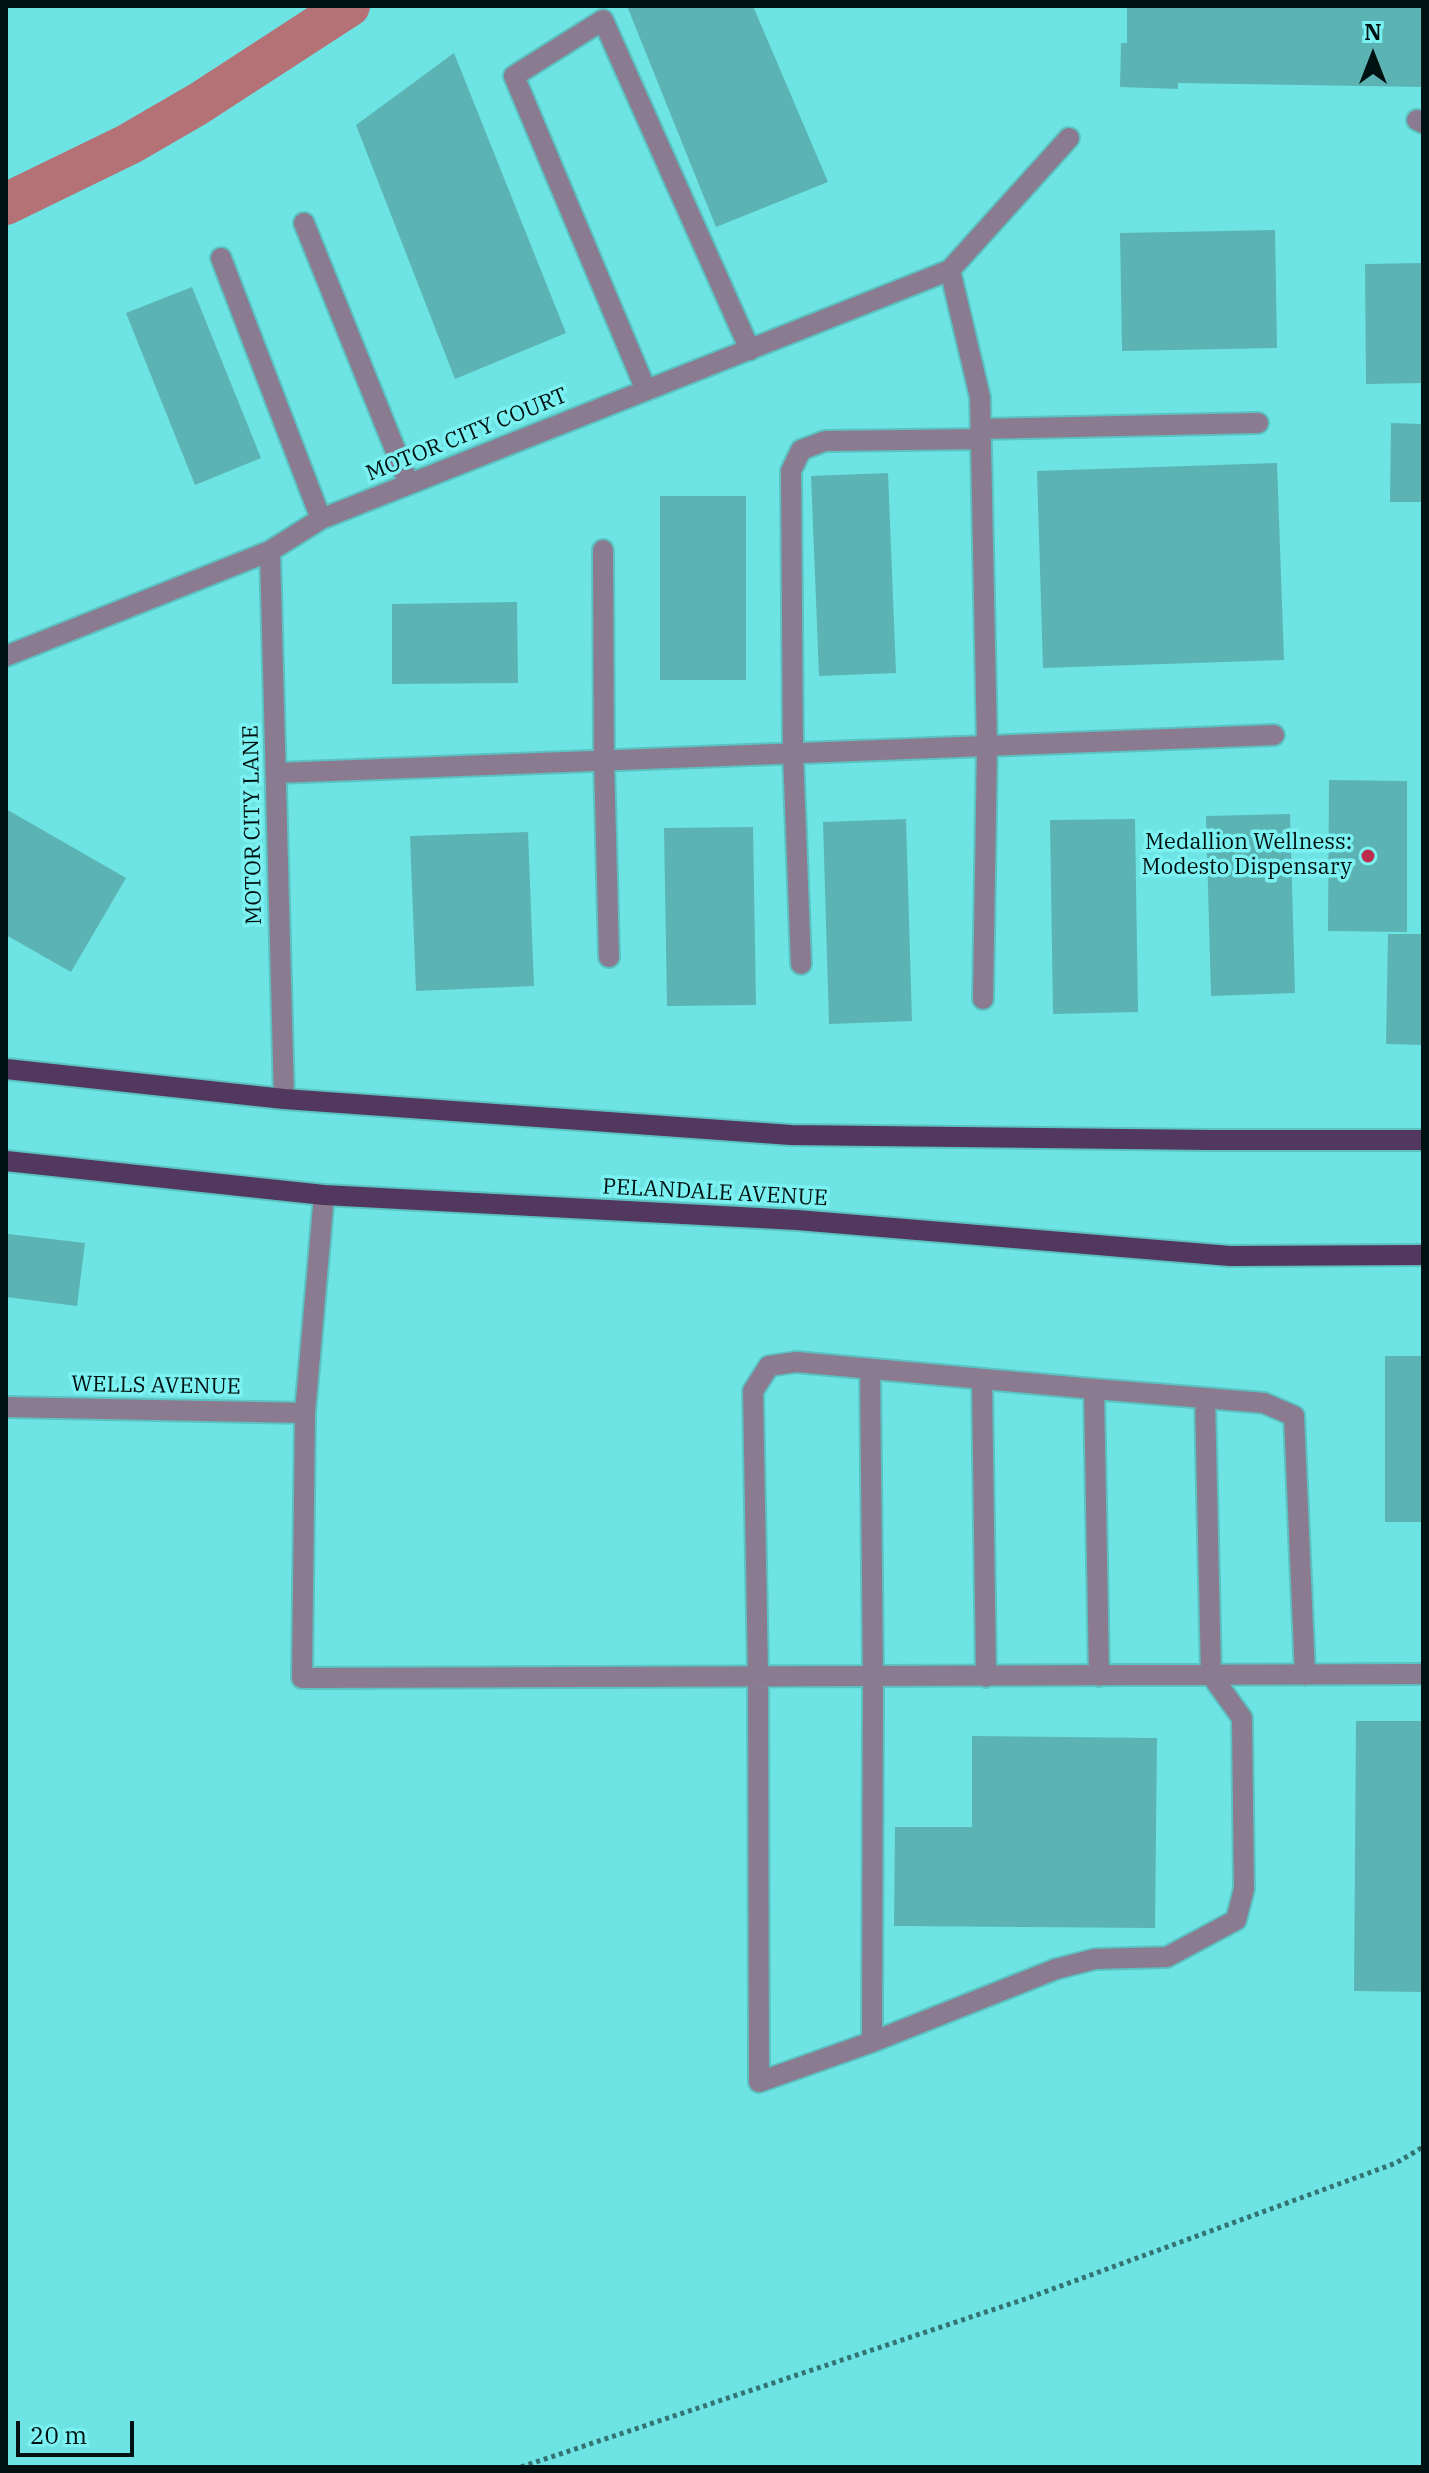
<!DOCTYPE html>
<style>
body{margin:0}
#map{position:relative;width:1429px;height:2473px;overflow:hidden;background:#6de4e3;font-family:"IBM Plex Serif",serif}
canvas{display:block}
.frame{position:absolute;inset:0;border:8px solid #011;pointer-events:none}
.north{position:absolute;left:1333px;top:16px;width:80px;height:80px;-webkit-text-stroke:6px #7bf1f1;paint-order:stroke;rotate:0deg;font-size:22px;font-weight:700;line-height:32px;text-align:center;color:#011}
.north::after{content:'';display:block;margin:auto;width:28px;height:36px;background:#011;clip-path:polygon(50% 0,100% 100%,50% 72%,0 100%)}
.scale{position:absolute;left:16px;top:2421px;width:118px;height:36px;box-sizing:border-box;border:4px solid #011;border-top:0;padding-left:10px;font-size:24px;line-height:28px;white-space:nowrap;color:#011;-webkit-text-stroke:6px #7bf1f1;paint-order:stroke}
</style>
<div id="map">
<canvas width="1429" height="2473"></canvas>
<div class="frame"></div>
<div class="north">N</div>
<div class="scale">20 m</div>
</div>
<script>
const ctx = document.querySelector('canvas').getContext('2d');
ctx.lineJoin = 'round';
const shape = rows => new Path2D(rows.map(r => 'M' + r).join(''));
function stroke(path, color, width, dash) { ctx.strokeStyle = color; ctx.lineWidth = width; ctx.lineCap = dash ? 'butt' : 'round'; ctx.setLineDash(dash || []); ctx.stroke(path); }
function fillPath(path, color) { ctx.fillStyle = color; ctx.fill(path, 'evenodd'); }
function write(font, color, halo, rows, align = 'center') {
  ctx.font = font + ' "IBM Plex Serif",serif'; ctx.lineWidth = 7; ctx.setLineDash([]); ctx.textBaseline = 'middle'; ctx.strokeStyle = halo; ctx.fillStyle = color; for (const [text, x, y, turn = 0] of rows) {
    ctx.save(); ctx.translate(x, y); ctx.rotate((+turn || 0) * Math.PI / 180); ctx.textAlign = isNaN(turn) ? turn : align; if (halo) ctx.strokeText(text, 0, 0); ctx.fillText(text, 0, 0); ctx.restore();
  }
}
stroke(shape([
 [6,204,129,144,198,104,349,6]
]), '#b47176', 42);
fillPath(shape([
 [627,6,753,6,828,182,716,227],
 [1127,6,1423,6,1423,87,1178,83,1178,89,1120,87,1121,43,1127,43],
 [454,53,566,333,455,379,356,125],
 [1275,230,1277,348,1122,351,1120,233],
 [1423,263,1423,383,1366,384,1365,264],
 [192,287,261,458,195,485,126,313],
 [1391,423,1423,424,1423,502,1390,502],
 [1277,463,1284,660,1043,668,1037,471],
 [888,473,896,673,819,676,811,476],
 [660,496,746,496,746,680,660,680],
 [517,602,518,683,392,684,392,604],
 [1329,780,1407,781,1407,932,1328,931],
 [6,809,126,878,71,972,6,935],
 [1290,814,1295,993,1211,996,1206,816],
 [906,819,912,1021,829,1024,823,822],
 [1135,819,1138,1012,1053,1014,1050,820],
 [753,827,756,1005,667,1006,664,828],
 [528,832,534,986,416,991,410,836],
 [1388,934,1423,934,1423,1045,1386,1044],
 [8,1234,85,1243,77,1306,6,1297],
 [1385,1356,1423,1356,1423,1522,1385,1522],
 [1356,1721,1423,1721,1423,1992,1354,1991],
 [972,1736,1157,1738,1155,1928,894,1926,895,1827,972,1827]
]), '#5bb3b3');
const minor = shape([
 [1417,120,1423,123],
 [304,223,409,484],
 [221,258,321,519],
 [950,270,980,397,987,746,983,999],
 [646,390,514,76,603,20,750,350],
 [980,429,1258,423],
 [603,550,604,760,609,957],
 [270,551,284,1099],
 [6,656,270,551,321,519,950,270,1069,138],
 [277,773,1274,735],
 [801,964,793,753,791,471,801,450,825,441,981,439],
 [324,1195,305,1413,302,1678,1423,1674],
 [870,1369,873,1677,872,2042],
 [982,1379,986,1677],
 [1094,1389,1099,1676],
 [1205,1398,1211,1675,1242,1718,1244,1889,1236,1920,1167,1957,1095,1959,1056,1969,872,2042,759,2082,758,1677,753,1391,769,1366,796,1362,1094,1389,1205,1398,1264,1403,1294,1416,1305,1675],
 [6,1407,305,1413]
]);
const major = shape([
 [6,1069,284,1099,791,1135,1210,1140,1423,1140],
 [6,1161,324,1195,797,1220,1230,1256,1423,1255]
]);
stroke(minor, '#5cc2c1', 24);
stroke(major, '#5cc2c1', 24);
stroke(shape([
 [521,2467,1028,2298,1396,2163,1423,2147]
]), '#337473', 5, [4, 4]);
stroke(minor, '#8a7b91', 20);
stroke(major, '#52375e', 20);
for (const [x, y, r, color] of [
 [1368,856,8,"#bd2c49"]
]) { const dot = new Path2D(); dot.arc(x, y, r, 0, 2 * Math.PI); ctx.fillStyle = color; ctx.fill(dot); stroke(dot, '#7bf1f1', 3); }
write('22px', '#011', '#7bf1f1', [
 ["MOTOR CITY COURT",467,435,-22],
 ["MOTOR CITY LANE",253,825,-91],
 ["PELANDALE AVENUE",715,1193,3],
 ["WELLS AVENUE",156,1386,1]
]);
write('22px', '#011', '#7bf1f1', [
 ["Medallion Wellness:",1352,843],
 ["Modesto Dispensary",1352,868]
], 'right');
</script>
